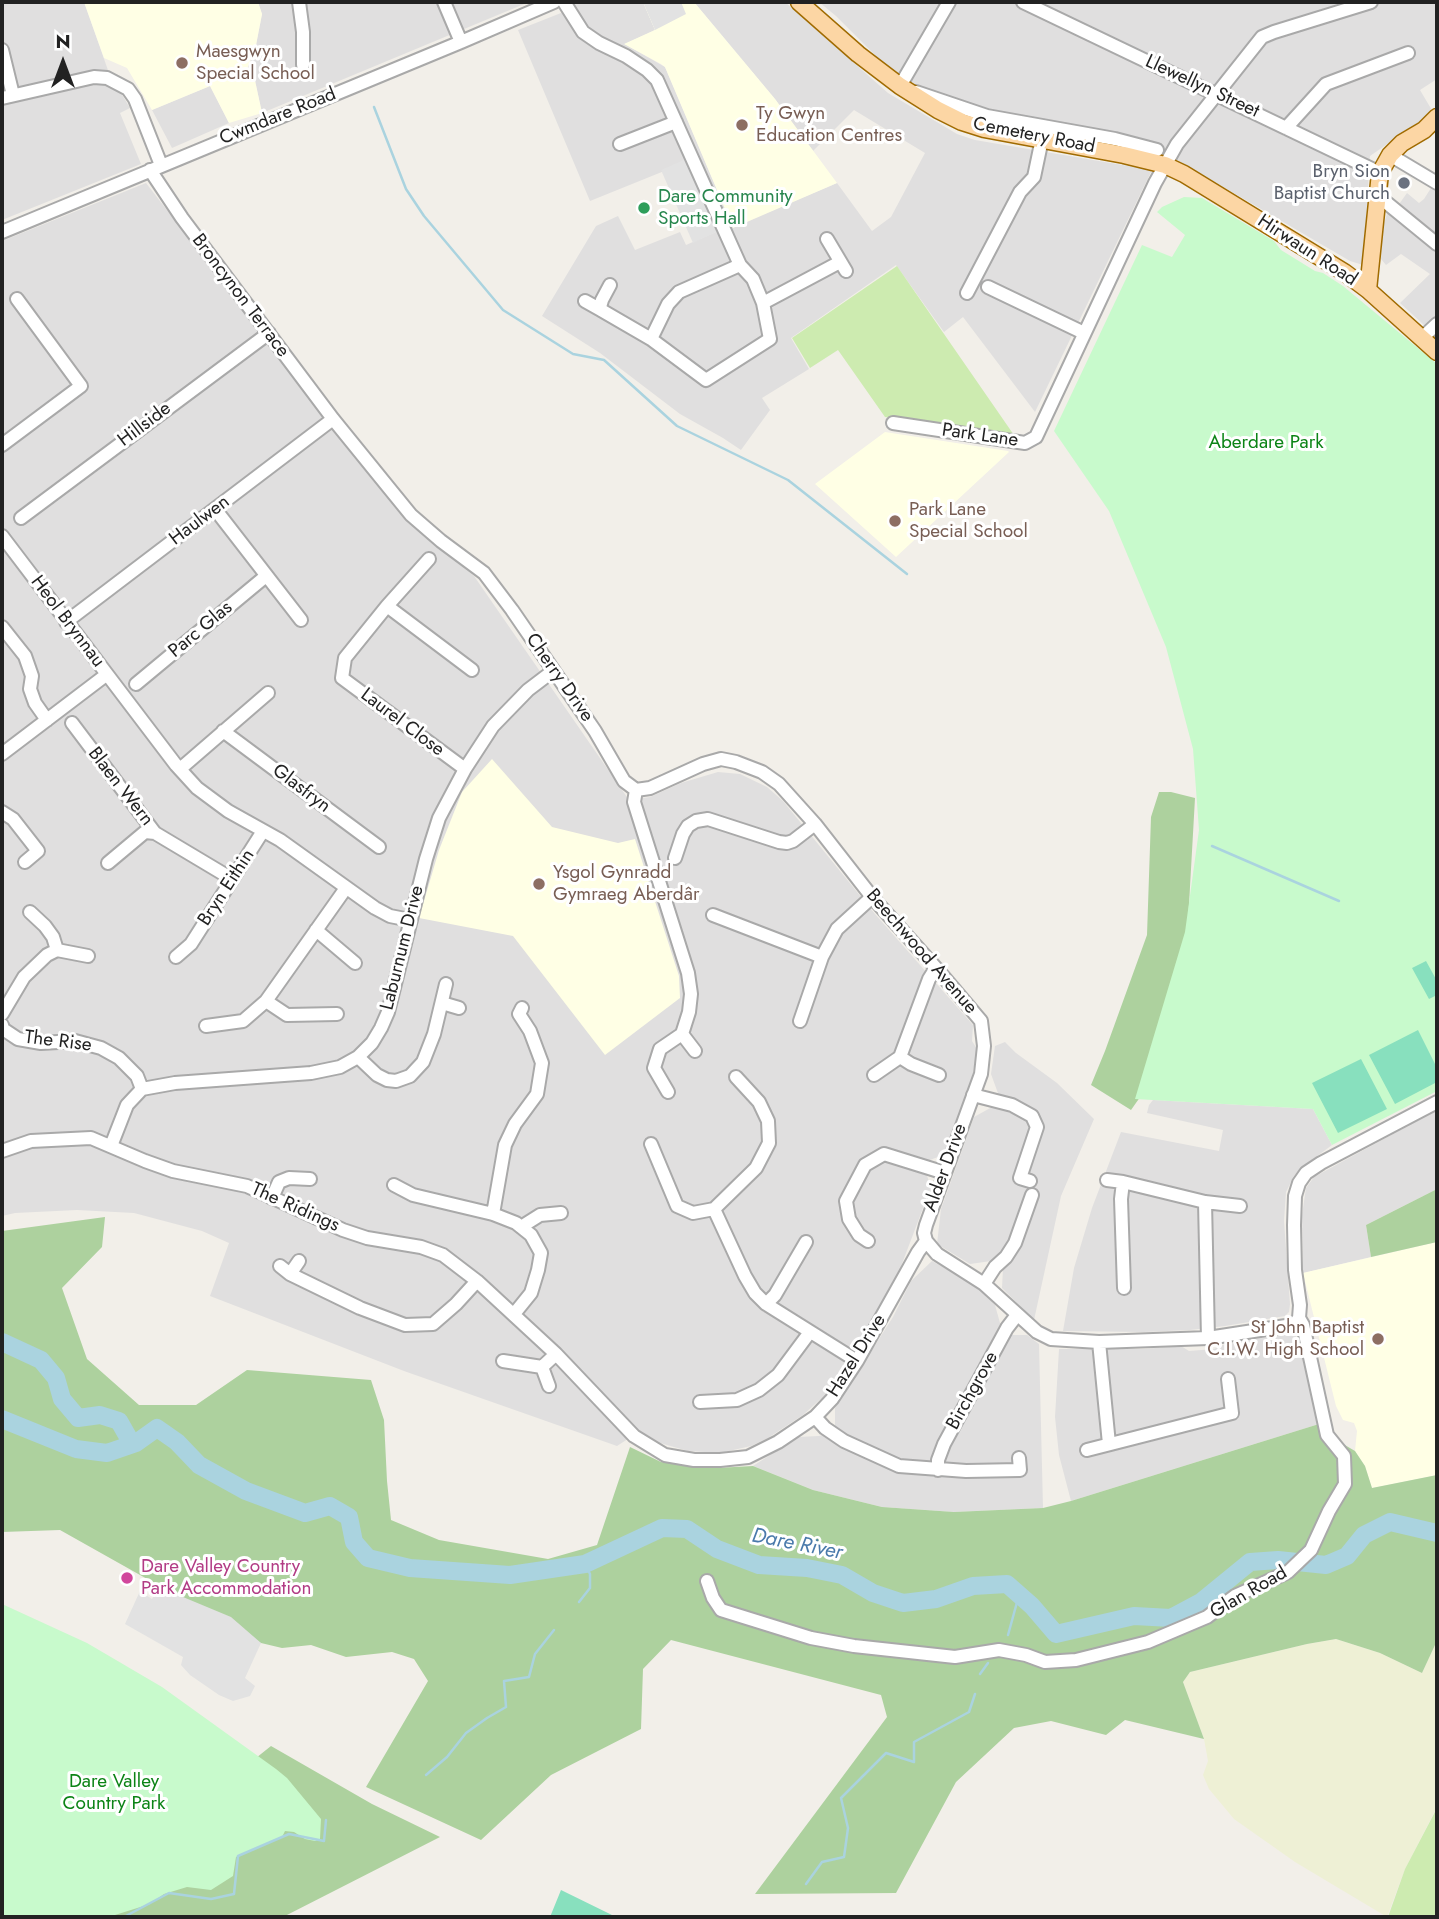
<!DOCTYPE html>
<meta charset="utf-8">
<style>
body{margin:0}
#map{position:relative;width:1439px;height:1919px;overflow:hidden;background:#f2efe9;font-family:Jost,sans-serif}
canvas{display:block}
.frame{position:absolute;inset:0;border:4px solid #222;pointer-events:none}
.north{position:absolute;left:28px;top:28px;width:70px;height:70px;-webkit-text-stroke:5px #fff;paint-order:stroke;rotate:0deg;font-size:19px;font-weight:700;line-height:28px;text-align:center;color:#222}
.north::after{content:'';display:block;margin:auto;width:24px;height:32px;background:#222;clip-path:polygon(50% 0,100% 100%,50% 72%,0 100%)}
</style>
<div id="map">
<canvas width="1439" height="1919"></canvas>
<div class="frame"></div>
<div class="north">N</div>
</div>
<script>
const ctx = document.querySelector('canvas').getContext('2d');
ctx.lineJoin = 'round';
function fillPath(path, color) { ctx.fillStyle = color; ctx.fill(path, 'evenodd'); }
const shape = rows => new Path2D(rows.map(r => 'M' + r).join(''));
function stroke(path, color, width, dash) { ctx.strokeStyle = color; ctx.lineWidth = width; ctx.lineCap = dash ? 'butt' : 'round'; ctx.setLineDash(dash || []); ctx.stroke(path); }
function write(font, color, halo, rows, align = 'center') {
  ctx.font = font + ' Jost,sans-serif'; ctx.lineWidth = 6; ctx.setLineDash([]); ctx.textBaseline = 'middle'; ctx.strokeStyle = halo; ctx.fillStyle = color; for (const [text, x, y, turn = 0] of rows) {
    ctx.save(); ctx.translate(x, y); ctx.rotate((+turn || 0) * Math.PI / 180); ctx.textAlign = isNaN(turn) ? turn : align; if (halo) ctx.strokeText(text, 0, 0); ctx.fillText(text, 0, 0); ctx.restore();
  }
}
fillPath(shape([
 [2,2,84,2,109,73,130,108,120,113,141,164,2,220],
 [258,2,529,2,262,113,254,76,246,73,256,45,262,14],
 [576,2,643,2,655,30,625,44,665,67,733,227,837,183,872,231,891,217,925,153,854,110,813,151,775,99,694,2,785,2,888,93,957,134,975,140,1152,170,1035,412,963,317,944,332,896,265,791,338,809,369,762,398,770,410,741,450,723,438,680,414,600,353,542,316,596,226,618,216,635,250,680,232,686,245,718,231,689,161,590,201,518,30,561,13],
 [819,2,1437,2,1437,79,1420,90,1433,112,1370,156,1363,265,1350,261,1148,143,989,115,936,96,890,70,836,16],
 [210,86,229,123,172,148,152,110],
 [146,183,408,522,474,576,629,800,650,797,681,783,718,772,740,774,767,787,783,801,875,914,973,1025,972,1041,977,1049,972,1079,943,1155,930,1160,926,1173,931,1187,900,1269,872,1321,824,1396,803,1415,768,1438,751,1446,720,1453,688,1451,660,1443,640,1431,617,1446,404,1371,210,1296,229,1243,202,1231,134,1213,77,1210,15,1213,2,1216,2,241],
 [1431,188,1437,191,1437,337,1400,303,1430,274,1401,254,1386,265,1381,259,1383,226,1387,214,1392,214,1407,193,1419,203,1424,199],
 [1005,1042,1016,1053,1057,1083,1094,1119,1061,1196,1034,1320,1002,1288,1003,1268,991,1261,970,1264,937,1244,941,1209,974,1117,992,1107,999,1096,991,1074,995,1046],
 [1153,1100,1313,1109,1332,1145,1300,1169,1294,1176,1286,1192,1284,1221,1290,1304,1289,1312,1285,1316,1225,1326,1190,1330,1144,1332,1063,1331,1074,1268,1092,1208,1121,1132,1219,1151,1223,1130,1147,1113,1149,1105],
 [1437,1110,1437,1189,1366,1225,1371,1257,1303,1273,1302,1215,1306,1188,1314,1177],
 [932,1261,972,1283,995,1305,1000,1323,1012,1335,1027,1335,1039,1344,1043,1508,954,1512,882,1507,813,1490,753,1466,798,1437,819,1436,835,1430,835,1408,893,1317,911,1281],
 [1292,1333,1298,1338,1319,1424,1071,1501,1059,1455,1055,1417,1059,1349,1143,1349,1181,1346,1189,1351,1214,1349,1225,1344]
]), '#e0dfdf');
fillPath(shape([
 [84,2,258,2,262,14,256,45,246,72,254,76,262,113,229,123,210,86,152,110,127,68,104,58],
 [643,2,694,2,775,99,837,183,733,228,665,67,661,64,624,44,655,30],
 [885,432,1008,451,1009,452,896,557,815,484],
 [492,759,552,827,618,843,635,839,679,976,680,998,605,1055,513,936,419,918,439,850,462,792],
 [1437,1242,1437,1475,1372,1488,1365,1466,1355,1451,1357,1431,1354,1423,1343,1420,1336,1406,1303,1273]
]), '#ffffe5');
fillPath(shape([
 [1336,1639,1380,1653,1422,1673,1435,1645,1437,1644,1437,1807,1405,1869,1387,1917,1295,1862,1234,1819,1209,1789,1203,1775,1208,1761,1204,1739,1183,1682,1190,1672,1307,1644]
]), '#eef0d5');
fillPath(shape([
 [897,266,1016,438,885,417,838,350,810,368,792,338],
 [1437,1808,1437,1917,1388,1917,1405,1869]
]), '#cdebb0');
fillPath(shape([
 [1159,792,1171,792,1195,798,1186,958,1143,1093,1131,1110,1091,1085,1105,1051,1147,935,1151,817],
 [1437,1189,1437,1242,1371,1257,1366,1225],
 [105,1217,102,1247,62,1288,87,1359,139,1405,196,1405,247,1370,371,1380,384,1420,387,1481,391,1520,439,1540,548,1559,597,1545,630,1447,661,1462,716,1468,753,1466,813,1490,882,1507,954,1512,1043,1508,1071,1501,1319,1424,1338,1441,1355,1451,1365,1466,1372,1488,1437,1475,1437,1644,1435,1645,1422,1673,1380,1653,1336,1639,1307,1644,1190,1672,1183,1682,1204,1739,1125,1720,1106,1735,1051,1721,1014,1728,956,1782,896,1893,755,1894,887,1717,881,1695,671,1640,643,1669,641,1729,551,1775,481,1840,366,1787,428,1681,414,1659,392,1652,346,1657,311,1645,282,1648,261,1643,60,1530,2,1532,2,1231],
 [271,1746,372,1804,440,1837,283,1917,57,1917]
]), '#add19e');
fillPath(shape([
 [1184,197,1202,198,1274,241,1281,250,1315,271,1323,273,1343,286,1437,364,1437,1091,1332,1145,1313,1109,1135,1099,1185,932,1199,830,1193,749,1166,647,1109,511,1054,431,1142,245,1172,257,1185,235,1157,212,1162,207],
 [2,1604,87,1643,162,1687,276,1769,287,1778,321,1819,320,1839,315,1841,305,1839,294,1832,285,1831,282,1837,236,1857,233,1876,211,1890,187,1887,164,1894,150,1904,115,1915,113,1917,2,1917]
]), '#c8facc');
fillPath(shape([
 [1426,961,1437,981,1437,995,1429,999,1412,968],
 [1418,1030,1437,1068,1437,1082,1395,1104,1369,1055],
 [1361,1059,1387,1109,1338,1133,1312,1083],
 [561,1890,612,1915,611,1917,550,1917]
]), '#88e0be');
fillPath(shape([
 [643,2,681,2,686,14,655,30],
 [688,158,718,231,693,243,661,170],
 [159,1587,231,1617,261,1643,245,1678,255,1686,250,1696,233,1701,219,1695,190,1675,181,1665,183,1657,125,1624,140,1591,152,1599]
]), '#e2e2e2');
stroke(shape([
 [374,107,406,189,424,216,503,310,573,354,604,360,677,426,788,480,907,574],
 [1212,846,1339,901],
 [579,1602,590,1588,590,1574,585,1564],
 [1008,1635,1019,1595],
 [980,1674,988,1663],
 [426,1775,447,1757,466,1733,487,1718,506,1707,504,1681,529,1677,535,1654,554,1630],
 [806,1884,822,1862,844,1857,848,1828,841,1798,886,1753,914,1762,914,1742,969,1712,975,1694],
 [124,1917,169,1893,211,1899,234,1894,238,1856,289,1834,324,1841,326,1820]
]), '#aad3df', 2.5);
stroke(shape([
 [2,1342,41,1360,56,1378,62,1399,78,1418,100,1415,119,1421,132,1444],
 [2,1419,76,1449,107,1453,136,1443,157,1428,177,1442,199,1465,246,1491,305,1513,330,1506,349,1517,354,1542,368,1558,410,1568,510,1575,585,1564,662,1528,687,1529,717,1549,759,1565,807,1568,842,1575,873,1593,903,1603,936,1599,973,1586,1007,1584,1032,1606,1056,1634,1134,1616,1171,1618,1201,1602,1250,1562,1278,1560,1326,1565,1347,1556,1364,1535,1390,1522,1437,1533]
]), '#aad3df', 18);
const minor = shape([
 [299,2,303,32,303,65],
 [444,2,461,42],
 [564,2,583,32,599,43,626,56,647,70,657,80,740,265,753,279,763,303,770,339,706,380,651,339,601,310,600,307,602,300,610,285],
 [1023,2,1380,173],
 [2,50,13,95],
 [900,86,949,2],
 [916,92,987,116,1115,139,1157,150],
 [2,98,94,77,107,78,128,89,135,99,161,165],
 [1286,128,1326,84,1408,53],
 [620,144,676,122],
 [1390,155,1437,183],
 [150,170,182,218,333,419,389,488,411,515,441,541,484,573,512,610,595,731,624,781,636,790,650,788,703,764,721,759,736,762,762,772,779,784,815,824,872,897,936,968,981,1021,984,1046,981,1074,926,1225,924,1233,926,1241],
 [1377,195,1437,244],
 [2,232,461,42,554,2],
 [827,239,846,271],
 [988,287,1084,333],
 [967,293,1020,192,1034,177,1042,139],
 [585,301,601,310],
 [763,303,840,262],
 [651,339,668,304,679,292,740,265],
 [1421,339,1437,324],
 [893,423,1025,443,1036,437,1155,183,1177,144,1262,37,1274,32,1371,2],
 [2,445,81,386,17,299],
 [215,509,301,620],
 [21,518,269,333],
 [2,536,176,765,197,788,228,811,280,840,375,908,390,916,410,920],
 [429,559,387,606,345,658,342,678,465,769],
 [387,606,472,670],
 [66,622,333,419],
 [2,627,25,656,32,676,30,689,35,703,47,720],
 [136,684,266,576],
 [72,723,155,833],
 [223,731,379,847],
 [2,754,106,675],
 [180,769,268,693],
 [636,790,634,802,688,973,691,994,689,1012,682,1034,660,1049,654,1068,668,1092],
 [2,812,13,819,38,851,25,862],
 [675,858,683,834,688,826,696,821,708,819,779,842,787,843,793,841,815,824],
 [108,863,145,832,155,833,232,879],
 [30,912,45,926,53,937,57,950,88,956],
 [713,915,822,957],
 [316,930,355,963],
 [176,957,191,944,263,831],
 [266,1001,287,1015,337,1014],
 [442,1003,459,1008],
 [2,1014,24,977,47,955,57,950],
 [800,1021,822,957,837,929,872,897],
 [2,1025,3,1029,18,1039,41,1043,75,1041,101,1048,119,1058,137,1076,142,1089],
 [206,1026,243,1021,266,1001,346,888],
 [682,1034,695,1051],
 [358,1057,377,1075,387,1080,396,1081,410,1076,423,1062,434,1034,446,984],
 [900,1057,911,1064,939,1075],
 [874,1075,900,1057,929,979,936,968],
 [973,1095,1012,1105,1032,1116,1037,1127,1020,1178,1030,1181],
 [651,1144,677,1206,693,1213,714,1209,756,1168,769,1143,768,1121,759,1102,736,1077],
 [111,1146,127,1105,142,1089,175,1083,311,1073,340,1067,358,1057,372,1043,381,1028,388,1012,426,859,439,818,465,769,493,726,528,690,553,671],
 [2,1151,31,1141,91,1138,145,1161,173,1171,247,1186,343,1230,367,1238,421,1247,443,1255,477,1281,556,1354,634,1436,665,1455,694,1460,720,1460,748,1457,778,1442,815,1417,832,1399,857,1361,918,1252,926,1241],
 [1107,1180,1123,1182,1205,1202,1240,1206],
 [1123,1182,1121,1199,1124,1288],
 [394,1185,413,1195,493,1214,516,1223,531,1235,541,1253,538,1270,531,1293,514,1314],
 [272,1198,279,1182,289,1178,310,1179],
 [1205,1202,1208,1338],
 [714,1209,745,1276,755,1293,766,1304,857,1361],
 [493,1214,505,1145,515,1124,537,1094,542,1063,530,1031,519,1014,522,1008],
 [521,1227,540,1215,561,1213],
 [868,1241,859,1235,849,1219,846,1201,865,1165,884,1154,945,1173],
 [926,1241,937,1254,984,1284,1037,1332,1051,1339,1099,1342,1208,1338,1286,1326,1296,1322,1299,1318],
 [280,1266,290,1274,360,1308,405,1325,433,1324,456,1304,477,1281],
 [290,1274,299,1261],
 [984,1284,995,1267,1006,1257,1015,1243,1032,1195],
 [766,1304,775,1295,806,1242],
 [1099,1342,1109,1444],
 [503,1361,542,1367,556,1354],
 [542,1367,549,1386],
 [700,1402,737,1400,759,1390,778,1375,810,1332],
 [815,1417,825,1428,844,1441,899,1466,966,1471,1020,1470,1019,1458],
 [1087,1450,1232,1413,1228,1379],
 [938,1470,938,1460,944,1444,1007,1328,1017,1315],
 [707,1581,713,1598,721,1610,811,1638,854,1646,955,1657,999,1650,1026,1655,1045,1662,1076,1660,1148,1642,1207,1617,1235,1596,1288,1572,1311,1550,1329,1511,1345,1484,1344,1456,1327,1435,1303,1325,1299,1318,1300,1305,1295,1270,1294,1225,1295,1196,1299,1183,1306,1173,1321,1163,1437,1102]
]);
const major = shape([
 [799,2,858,54,900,86,938,110,962,122,984,129,1124,155,1165,165,1184,174,1344,272,1368,290,1437,352],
 [1368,290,1380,173,1390,155,1402,143,1424,130,1437,117]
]);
stroke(minor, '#a9a9a9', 16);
stroke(major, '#a06b00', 19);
stroke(minor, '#fff', 12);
stroke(major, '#fcd6a4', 16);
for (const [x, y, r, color] of [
 [182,63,7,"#8d6e63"],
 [742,125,7,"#8d6e63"],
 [1404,183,7,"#6b7280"],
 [644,208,7,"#2e9e5b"],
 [895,521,7,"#8d6e63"],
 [539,884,7,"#8d6e63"],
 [1378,1339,7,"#8d6e63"],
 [127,1578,7,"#d1479c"]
]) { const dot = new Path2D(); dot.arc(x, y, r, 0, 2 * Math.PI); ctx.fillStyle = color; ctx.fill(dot); stroke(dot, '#fff', 2.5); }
write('19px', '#785e54', '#fff', [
 ["Maesgwyn",196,52],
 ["Special School",196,74],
 ["Ty Gwyn",756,114],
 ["Education Centres",756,136],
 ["Park Lane",909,510],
 ["Special School",909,532],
 ["Ysgol Gynradd",553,873],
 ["Gymraeg Aberdâr",553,895],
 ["St John Baptist",1364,1328,"right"],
 ["C.I.W. High School",1364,1350,"right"]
], 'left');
write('19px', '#222', '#fff', [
 ["Llewellyn Street",1202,87,25],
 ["Cwmdare Road",278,117,-22],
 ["Cemetery Road",1034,136,11],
 ["Hirwaun Road",1307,251,33],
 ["Broncynon Terrace",240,296,53],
 ["Hillside",145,425,-37],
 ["Park Lane",980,436,8],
 ["Haulwen",200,521,-37],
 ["Heol Brynnau",67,622,53],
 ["Parc Glas",201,630,-40],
 ["Cherry Drive",559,678,55],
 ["Laurel Close",402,723,37],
 ["Blaen Wern",120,787,52],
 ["Glasfryn",301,789,37],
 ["Bryn Eithin",227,888,-57],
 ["Laburnum Drive",403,948,-76],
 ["Beechwood Avenue",921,952,49],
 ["The Rise",58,1042,7],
 ["Alder Drive",946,1168,-70],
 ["The Ridings",295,1208,24],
 ["Hazel Drive",857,1356,-58],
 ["Birchgrove",973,1391,-61],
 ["Glan Road",1249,1593,-30]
]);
write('19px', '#5b616d', '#fff', [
 ["Bryn Sion",1390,172],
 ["Baptist Church",1390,194]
], 'right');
write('19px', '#27864d', '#fff', [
 ["Dare Community",658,197],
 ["Sports Hall",658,219]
], 'left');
write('19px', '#0c8416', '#fff', [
 ["Aberdare Park",1266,443],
 ["Dare Valley",114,1782],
 ["Country Park",114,1804]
]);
write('19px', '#b23c85', '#fff', [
 ["Dare Valley Country",141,1567],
 ["Park Accommodation",141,1589]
], 'left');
write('italic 21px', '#4a7aab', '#fff', [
 ["Dare River",797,1545,11]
]);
</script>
